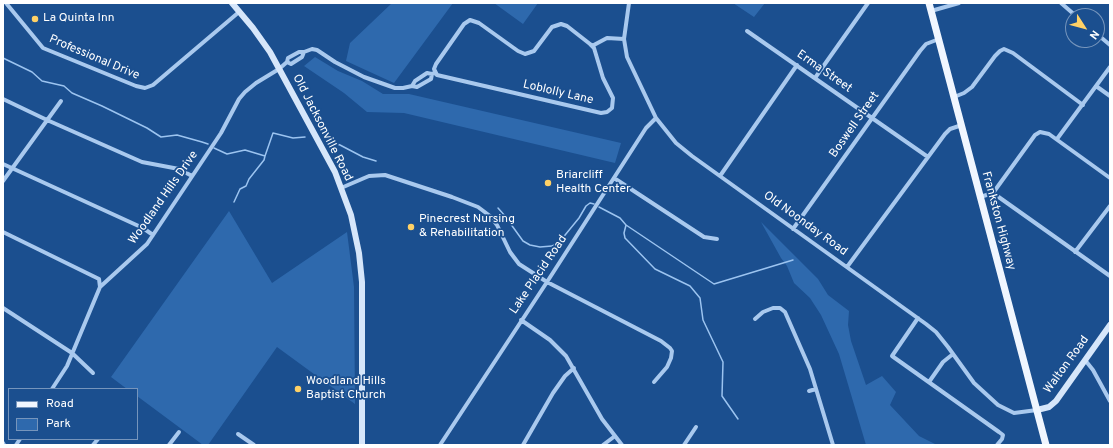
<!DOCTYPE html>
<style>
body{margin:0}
#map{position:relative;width:1113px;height:448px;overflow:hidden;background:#1b4f8f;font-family:Overpass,sans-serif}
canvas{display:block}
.frame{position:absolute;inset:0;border:4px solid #fff;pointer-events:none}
.legend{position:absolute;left:8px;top:388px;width:130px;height:52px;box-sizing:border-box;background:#1b4f8f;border:1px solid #7695bc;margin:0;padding:5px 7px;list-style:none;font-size:12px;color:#fff}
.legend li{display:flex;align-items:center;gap:8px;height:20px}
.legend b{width:20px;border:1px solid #7695bc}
.north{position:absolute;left:1065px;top:8px;width:40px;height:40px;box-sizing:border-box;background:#1b4f8f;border:1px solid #7695bc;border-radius:50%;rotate:126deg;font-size:11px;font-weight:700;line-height:16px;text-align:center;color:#fff}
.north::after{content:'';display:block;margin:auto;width:14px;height:18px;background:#ffd166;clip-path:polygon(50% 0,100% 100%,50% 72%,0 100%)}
</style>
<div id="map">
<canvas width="1113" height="448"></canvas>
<div class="frame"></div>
<ul class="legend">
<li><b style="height:5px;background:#f0f6ff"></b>Road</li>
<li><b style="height:11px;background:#2e69ad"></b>Park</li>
</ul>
<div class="north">N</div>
</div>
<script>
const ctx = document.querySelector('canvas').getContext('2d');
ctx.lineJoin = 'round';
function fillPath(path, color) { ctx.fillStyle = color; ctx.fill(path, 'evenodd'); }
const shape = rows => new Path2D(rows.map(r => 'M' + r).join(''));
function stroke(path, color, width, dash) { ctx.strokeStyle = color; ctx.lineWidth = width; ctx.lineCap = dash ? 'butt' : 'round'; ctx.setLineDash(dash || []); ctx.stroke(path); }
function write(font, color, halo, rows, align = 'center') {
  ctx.font = font + ' Overpass,sans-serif'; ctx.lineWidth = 3.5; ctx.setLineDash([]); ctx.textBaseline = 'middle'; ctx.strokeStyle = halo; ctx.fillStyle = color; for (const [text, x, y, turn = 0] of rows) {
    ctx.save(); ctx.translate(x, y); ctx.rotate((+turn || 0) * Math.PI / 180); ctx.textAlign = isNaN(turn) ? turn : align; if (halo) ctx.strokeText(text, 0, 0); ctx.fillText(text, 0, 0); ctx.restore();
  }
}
fillPath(shape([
 [392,3,453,3,394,83,346,61,350,43],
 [494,3,538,3,523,24],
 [733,3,765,3,754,17],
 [315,57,338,71,362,81,383,94,409,94,621,143,615,163,404,113,367,112,344,93,304,66],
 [229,211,272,283,347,232,354,287,355,404,277,347,208,445,203,445,137,396,137,389,127,389,111,377],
 [761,222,818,279,828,295,849,311,848,325,851,341,866,385,882,376,896,392,890,405,919,436,937,445,866,445,839,354,821,315,810,298,794,283,787,266,781,258]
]), '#2e69ad');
stroke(shape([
 [3,58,32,72,42,81,64,86,72,93,102,106,147,128,161,137,177,135,202,142,208,144],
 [329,141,340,145,363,157,376,161],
 [214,148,227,154,245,150,265,156,273,133,293,138,305,137],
 [234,202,240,189,246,186,249,179,264,160,265,156],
 [599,207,620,218,626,225,714,284,793,260],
 [498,208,505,216,523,241,530,245,540,247,552,246,561,240,579,218,586,206,590,203,594,204],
 [626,225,624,233,625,238,655,269,690,286,700,298,703,320,723,362,722,396,738,419]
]), '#9cc4f0', 1.5);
stroke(shape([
 [6,3,43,48,136,86,145,88,153,85,239,12],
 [629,3,624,39,627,57,656,118,676,143,692,156,926,324,936,332,948,347,974,383,998,405,1014,413,1037,410],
 [1061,3,1076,16],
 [931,11,959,3],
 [470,20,479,23,518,51,525,54,534,51,552,27,561,24,567,26,590,44,594,48,603,78,613,98,612,108,607,112,601,113,437,75,434,69,436,64,464,24,470,20],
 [747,31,928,157],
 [1097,34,1110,45],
 [592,46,607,38,624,39],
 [287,62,291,64,302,57,304,52],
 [432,74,431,79,417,87,412,86,415,81,427,73,432,74,435,73],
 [815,78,868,3],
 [1096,86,1110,96],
 [954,97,964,93,972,87,995,56,1000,51,1004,49,1013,53,1083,105],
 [3,99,47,120,142,162,179,169,192,176],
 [1057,139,1110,67],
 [3,164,143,228,153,235],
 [720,176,797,65],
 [614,178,704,237,717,239],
 [3,181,61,101],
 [341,188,369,176,385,175,452,197,478,207,490,216,497,225,510,252,519,264,547,282,661,341,670,348,672,351,671,358,667,367,654,382],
 [993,193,1035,135,1040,132,1049,134,1110,178],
 [993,193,1110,276],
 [980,197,993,193],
 [793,229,920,51,926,44,939,39],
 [3,232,99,279,100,287],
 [1075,252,1110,206],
 [847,267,945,134,950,129,962,125],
 [3,308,72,353,93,373],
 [918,318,892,356,999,432,1003,435,1002,439,997,445],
 [755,319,763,312,773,308,780,308,785,312,810,369,833,445],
 [521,320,550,340,566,356,602,419,622,445],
 [1085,360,1093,370,1110,401],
 [929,382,943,362,953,354],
 [52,389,67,366,100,287,147,244,221,133,239,99,245,92,256,83,279,69,287,62,288,58,299,52,304,52,312,49,317,50,335,62,364,77,395,88,403,88,412,86],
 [809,391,816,389],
 [238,434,254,445],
 [3,443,4,445],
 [16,445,20,439],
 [93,445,98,439],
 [169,445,179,432],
 [440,445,547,282,646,128,656,118],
 [523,445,553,393,565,376,574,368],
 [603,445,615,436],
 [684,445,696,427]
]), '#a9c9ee', 4);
stroke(shape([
 [232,3,253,28,270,52,335,172,351,215,359,253,362,282,362,445],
 [1037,410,1049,407,1056,401,1110,325]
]), '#d6e6fa', 6);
stroke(shape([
 [929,3,1046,445]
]), '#f0f6ff', 7);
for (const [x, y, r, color] of [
 [35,19,4,"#ffd166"],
 [548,183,4,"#ffd166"],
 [411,227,4,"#ffd166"],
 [298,389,4,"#ffd166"]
]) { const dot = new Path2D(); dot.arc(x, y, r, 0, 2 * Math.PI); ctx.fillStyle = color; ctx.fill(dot); stroke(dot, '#1b4f8f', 1.5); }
write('12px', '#fff', '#1b4f8f', [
 ["La Quinta Inn",43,19],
 ["Briarcliff",556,176],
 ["Health Center",556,190],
 ["Pinecrest Nursing",419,220],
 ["& Rehabilitation",419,234],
 ["Woodland Hills",306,382],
 ["Baptist Church",306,396]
], 'left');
write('12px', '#fff', '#1b4f8f', [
 ["Professional Drive",94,58,23],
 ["Erma Street",824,72,35],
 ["Loblolly Lane",558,93,13],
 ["Boswell Street",855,125,-55],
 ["Old Jacksonville Road",322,128,63],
 ["Woodland Hills Drive",164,198,-55],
 ["Frankston Highway",998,221,75],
 ["Old Noonday Road",805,224,36],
 ["Lake Placid Road",539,275,-56],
 ["Walton Road",1067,365,-54]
]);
</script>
